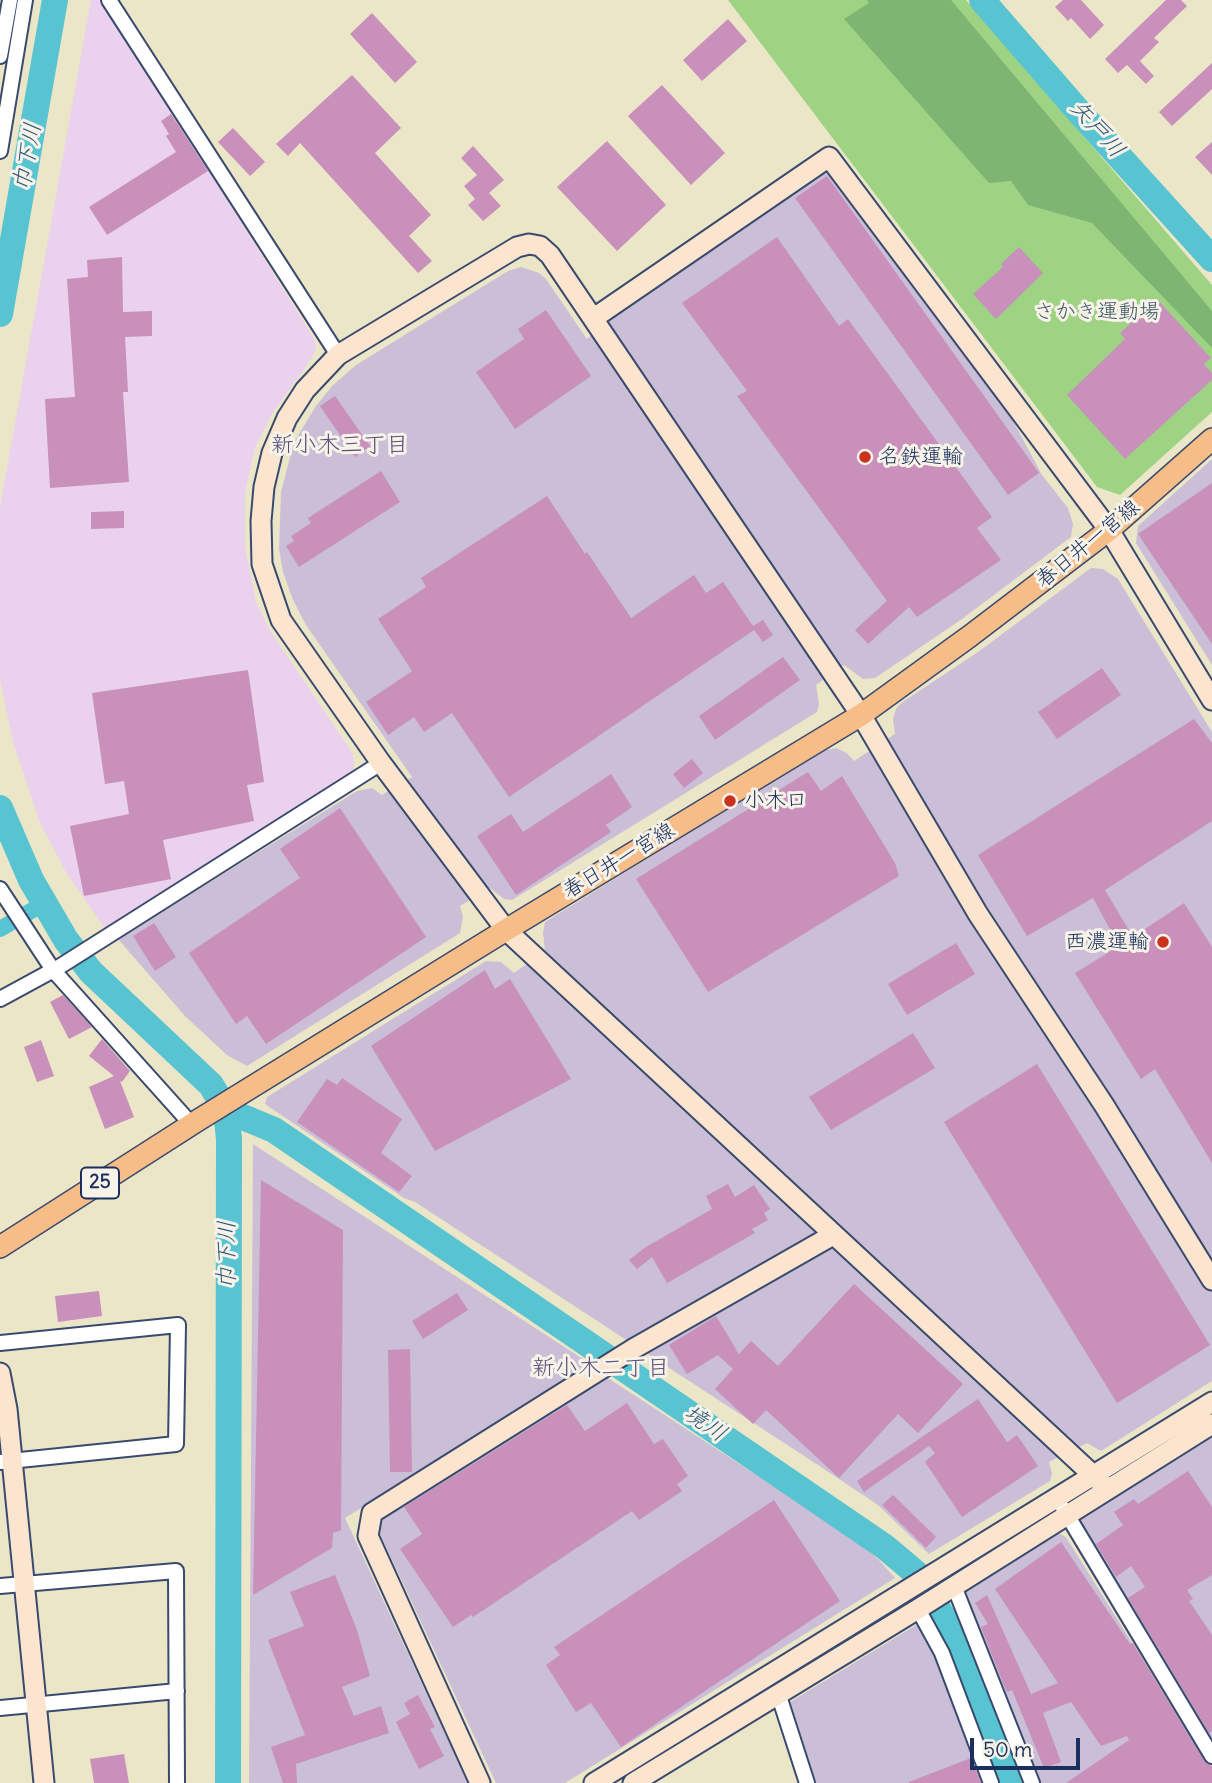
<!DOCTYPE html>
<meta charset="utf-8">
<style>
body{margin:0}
#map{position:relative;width:1212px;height:1783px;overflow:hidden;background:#ece6c8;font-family:Delius,sans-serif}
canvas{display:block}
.scale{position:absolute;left:970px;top:1738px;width:110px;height:32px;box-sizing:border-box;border:4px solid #1b2f5e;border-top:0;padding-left:9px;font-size:21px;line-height:24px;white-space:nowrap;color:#1b2f5e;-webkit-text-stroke:5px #f7f3e8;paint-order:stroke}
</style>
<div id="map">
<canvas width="1212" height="1783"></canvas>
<div class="scale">50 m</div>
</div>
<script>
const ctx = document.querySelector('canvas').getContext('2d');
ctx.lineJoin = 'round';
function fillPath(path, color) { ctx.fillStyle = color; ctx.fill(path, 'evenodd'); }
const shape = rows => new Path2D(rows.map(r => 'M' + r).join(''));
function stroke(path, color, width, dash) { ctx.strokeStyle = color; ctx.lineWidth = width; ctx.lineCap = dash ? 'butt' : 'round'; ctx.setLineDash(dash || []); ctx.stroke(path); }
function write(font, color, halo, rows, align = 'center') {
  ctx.font = font + ' Delius,"Klee One",sans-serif'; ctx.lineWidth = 6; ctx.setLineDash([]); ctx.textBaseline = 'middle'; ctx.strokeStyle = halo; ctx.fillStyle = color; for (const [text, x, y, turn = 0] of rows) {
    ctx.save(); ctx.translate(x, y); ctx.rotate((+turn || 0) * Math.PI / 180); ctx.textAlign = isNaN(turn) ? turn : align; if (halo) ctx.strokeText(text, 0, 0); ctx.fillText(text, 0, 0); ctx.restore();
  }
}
fillPath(shape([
 [91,0,102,0,315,340,316,347,312,358,273,412,255,448,245,492,245,547,256,602,269,629,353,754,354,770,341,781,106,930,66,872,40,823,13,742,0,679,0,507]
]), '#ead1ed');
fillPath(shape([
 [815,172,838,176,987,372,1042,475,1068,508,1073,524,1071,537,962,619,875,678,863,679,844,665,816,685,819,704,817,712,512,900,504,899,490,888,460,906,463,917,460,933,247,1066,227,1055,185,1016,118,939,357,791,372,788,382,795,412,777,306,625,293,600,283,572,279,549,281,492,294,442,316,406,332,386,356,365,508,271,521,267,539,273,546,279,587,339,613,314],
 [1212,459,1212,665,1136,543,1138,526],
 [1091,568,1103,569,1118,579,1212,732,1212,1381,1101,1451,1087,1443,1049,1462,1052,1474,1050,1481,929,1554,878,1505,821,1467,415,1202,404,1198,265,1104,267,1097,486,961,501,962,514,973,545,951,543,933,545,922,813,756,825,750,836,748,847,753,854,761,895,734,893,719,896,709,901,703,978,652],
 [253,1144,592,1365,345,1518,468,1783,249,1783],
 [605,1376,853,1538,878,1559,895,1578,565,1783,496,1783,379,1532,378,1521,386,1511],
 [1212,1435,1212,1743,1078,1526,1080,1517],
 [1056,1532,1066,1537,1212,1771,1212,1783,1037,1783,964,1589],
 [921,1622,988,1783,816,1783,790,1702]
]), '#cabfd7');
fillPath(shape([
 [728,0,966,0,1212,285,1212,412,1120,495,1097,487]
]), '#9fd384');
fillPath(shape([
 [867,0,951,0,1212,311,1212,348,1092,223,1028,205,1011,181,989,183,844,19,869,3]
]), '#7fb572');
stroke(shape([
 [0,929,43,904]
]), '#58c4d1', 16);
stroke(shape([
 [982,0,1080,113,1212,259],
 [0,314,55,0],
 [0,808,31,880,66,940,91,972,211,1085,226,1110,229,1139,228,1783],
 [226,1110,274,1130,885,1547,917,1574,960,1645,1011,1783]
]), '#58c4d1', 26);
fillPath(shape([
 [1063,0,1081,0,1104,25,1090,39,1071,18,1068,21,1055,7],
 [1166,0,1181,0,1187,6,1154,38,1159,42,1140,61,1154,76,1146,84,1127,65,1118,73,1105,59],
 [372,13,417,62,395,83,350,34],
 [728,19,747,41,702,81,683,60],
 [1212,63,1212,89,1172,126,1159,112],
 [352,75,401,128,375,153,431,215,409,236,432,261,418,273,300,143,288,156,276,144],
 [662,85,725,153,691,185,628,116],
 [171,114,208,171,107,235,89,207,176,152,166,136,169,134,161,121],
 [233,128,265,162,250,176,218,142],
 [607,141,666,205,617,251,557,187],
 [1212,142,1212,175,1195,157],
 [473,146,504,180,489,193,501,206,483,221,468,205,475,199,464,186,477,175,461,158],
 [827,176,1039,473,1008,495,795,198],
 [777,237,839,326,848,319,992,517,977,528,1001,560,917,617,909,607,868,644,855,630,887,601,737,396,747,391,682,303],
 [1019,247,1043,273,996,319,973,294,1003,267,1001,264],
 [122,257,123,312,152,311,152,336,125,337,128,392,123,392,129,482,50,488,45,399,75,397,67,279,88,277,87,260],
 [1157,299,1211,358,1204,364,1212,373,1212,380,1125,459,1067,395,1125,339,1120,333],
 [546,310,591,376,515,429,476,372,524,339,518,329],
 [335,396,370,446,355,457,320,406],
 [381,471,400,502,299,567,286,546,294,541,291,536,311,523,308,518],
 [1212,483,1212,644,1138,534],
 [547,496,585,554,587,552,631,618,694,575,706,593,723,582,753,626,763,620,773,635,763,642,754,630,509,797,452,713,424,732,414,717,388,735,366,702,412,671,378,619,426,587,421,578],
 [124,511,124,528,91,529,91,512],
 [783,657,800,680,715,740,699,716],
 [1102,668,1121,695,1057,739,1038,712],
 [248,670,264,782,247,785,254,821,163,840,171,879,84,896,70,826,129,814,124,781,105,784,92,693],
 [1194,719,1212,743,1212,821,1105,890,1133,937,1184,903,1212,947,1212,1163,1155,1069,1141,1079,1075,973,1119,946,1093,898,1027,936,978,855],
 [692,759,703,773,684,788,673,774],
 [808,772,821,791,842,776,895,863,899,876,708,992,636,879],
 [611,774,632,807,606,825,611,832,516,895,477,836,511,814,523,832],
 [340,808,426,937,266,1044,247,1016,236,1024,189,953,300,878,280,849],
 [154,923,176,957,155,971,133,936],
 [956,943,975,974,907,1015,888,984],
 [485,970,495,989,510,979,571,1079,435,1151,371,1046],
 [63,995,92,1027,69,1039,50,1002],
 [913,1033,935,1068,831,1130,809,1097],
 [102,1039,130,1071,122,1082,120,1081,134,1117,105,1129,89,1087,114,1076,89,1056],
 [41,1040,54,1076,37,1082,24,1047],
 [1037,1064,1210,1345,1117,1403,944,1122],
 [342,1078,402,1119,381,1153,412,1176,399,1192,297,1122,327,1079,337,1085],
 [261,1180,343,1230,341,1530,333,1533,332,1548,253,1595],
 [728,1184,735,1197,754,1185,770,1209,764,1213,768,1220,752,1229,755,1233,667,1283,652,1257,637,1269,629,1260,646,1247,712,1209,706,1196],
 [854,1284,963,1384,918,1433,898,1414,839,1478,766,1410,753,1424,715,1389,733,1369,718,1355,687,1374,669,1345,716,1316,739,1354,751,1341,778,1366],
 [99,1291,102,1316,58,1322,55,1296],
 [457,1293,468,1310,423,1339,412,1321],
 [410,1349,412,1472,390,1472,388,1350],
 [978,1399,1007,1442,1017,1435,1038,1466,962,1517,925,1462,935,1453,929,1446,864,1492,857,1481],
 [627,1403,654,1444,663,1439,688,1476,677,1484,682,1491,639,1520,632,1511,473,1617,471,1615,453,1627,400,1549,422,1534,404,1507,567,1405,585,1431],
 [1188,1471,1212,1507,1212,1575,1187,1590,1193,1599,1189,1601,1212,1635,1212,1731,1209,1733,1128,1598,1145,1587,1131,1566,1116,1577,1096,1544,1123,1525,1114,1512,1134,1499,1138,1504],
 [893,1495,936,1537,926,1548,882,1505],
 [774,1500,840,1601,621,1747,591,1703,576,1712,546,1665,560,1655,554,1647],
 [1061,1542,1130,1644,1133,1643,1204,1761,1212,1766,1212,1783,1066,1783,1129,1740,1127,1736,1101,1746,1071,1702,1043,1713,1061,1762,1044,1768,1012,1690,1007,1692,1003,1683,981,1627,988,1624,975,1603,987,1595,1031,1694,1058,1683,995,1589],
 [335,1575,357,1630,370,1676,342,1687,354,1716,381,1706,389,1733,296,1764,297,1783,283,1783,271,1747,305,1735,268,1640,304,1626,290,1592],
 [418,1695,435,1727,430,1729,444,1756,419,1769,396,1722,410,1714,404,1703],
 [124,1754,129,1783,94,1783,90,1759],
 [971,1758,981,1783,909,1783,909,1782]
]), '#c890ba');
const street = shape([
 [109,0,338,355],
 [0,56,10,0],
 [0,151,25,0],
 [0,889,53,970,192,1125],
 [0,999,59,967,381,763],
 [0,1343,178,1325,176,1444,0,1462],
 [1063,1508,1212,1756],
 [0,1586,176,1571,177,1783],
 [954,1586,1032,1783],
 [918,1609,942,1653,991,1783],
 [778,1693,807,1783],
 [0,1708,177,1691]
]);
const secondary = shape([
 [594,318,829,157,1109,530,1212,700],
 [0,1373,7,1409,44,1783],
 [1108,1489,506,930,381,763,281,620,262,564,261,521,264,487,272,453,287,418,305,390,338,355,517,247,529,244,540,246,550,255,861,715,978,914,1104,1105,1212,1280],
 [480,1783,368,1536,372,1513,633,1349,833,1235],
 [594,1783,1212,1402],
 [633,1783,918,1609,1212,1424]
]);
const primary = shape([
 [0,1247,200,1119,506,930,861,715,970,636,1109,530,1212,439]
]);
stroke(street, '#3a4a6e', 18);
stroke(secondary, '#3a4a6e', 23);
stroke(primary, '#3a4a6e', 24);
stroke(street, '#fff', 14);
stroke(secondary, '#fce5cf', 19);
stroke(primary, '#f7bd88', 21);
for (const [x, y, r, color] of [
 [865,457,7,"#c8321e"],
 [730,801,7,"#c8321e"],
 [1163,942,7,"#c8321e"]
]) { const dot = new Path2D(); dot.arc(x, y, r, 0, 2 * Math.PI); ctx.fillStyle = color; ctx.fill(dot); stroke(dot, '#f7f3e8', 2.5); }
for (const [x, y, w] of [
 [100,1183,38]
]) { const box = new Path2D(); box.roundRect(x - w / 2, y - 15.5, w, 31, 5); ctx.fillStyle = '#f7f3e8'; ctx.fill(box); stroke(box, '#1b2f5e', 2); }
write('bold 19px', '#1b2f5e', null, [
 ["25",100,1183]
]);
write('21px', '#3c5868', '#f7f3e8', [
 ["さかき運動場",1097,312]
]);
write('21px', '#1b2f5e', '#f7f3e8', [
 ["名鉄運輸",879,457],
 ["小木口",744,801],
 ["西濃運輸",1149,942,"right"]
], 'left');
write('21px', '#1b2f5e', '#f7f3e8', [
 ["春日井一宮線",1088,544,-39],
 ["春日井一宮線",619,861,-31]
]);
write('italic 23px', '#2a547b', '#f7f3e8', [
 ["矢戸川",1097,129,48],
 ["巾下川",28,157,-80],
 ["巾下川",227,1255,-90],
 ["境川",705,1424,34]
]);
write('23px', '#58517e', '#f7f3e8', [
 ["新小木三丁目",340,445],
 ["新小木二丁目",601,1368]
]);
</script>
